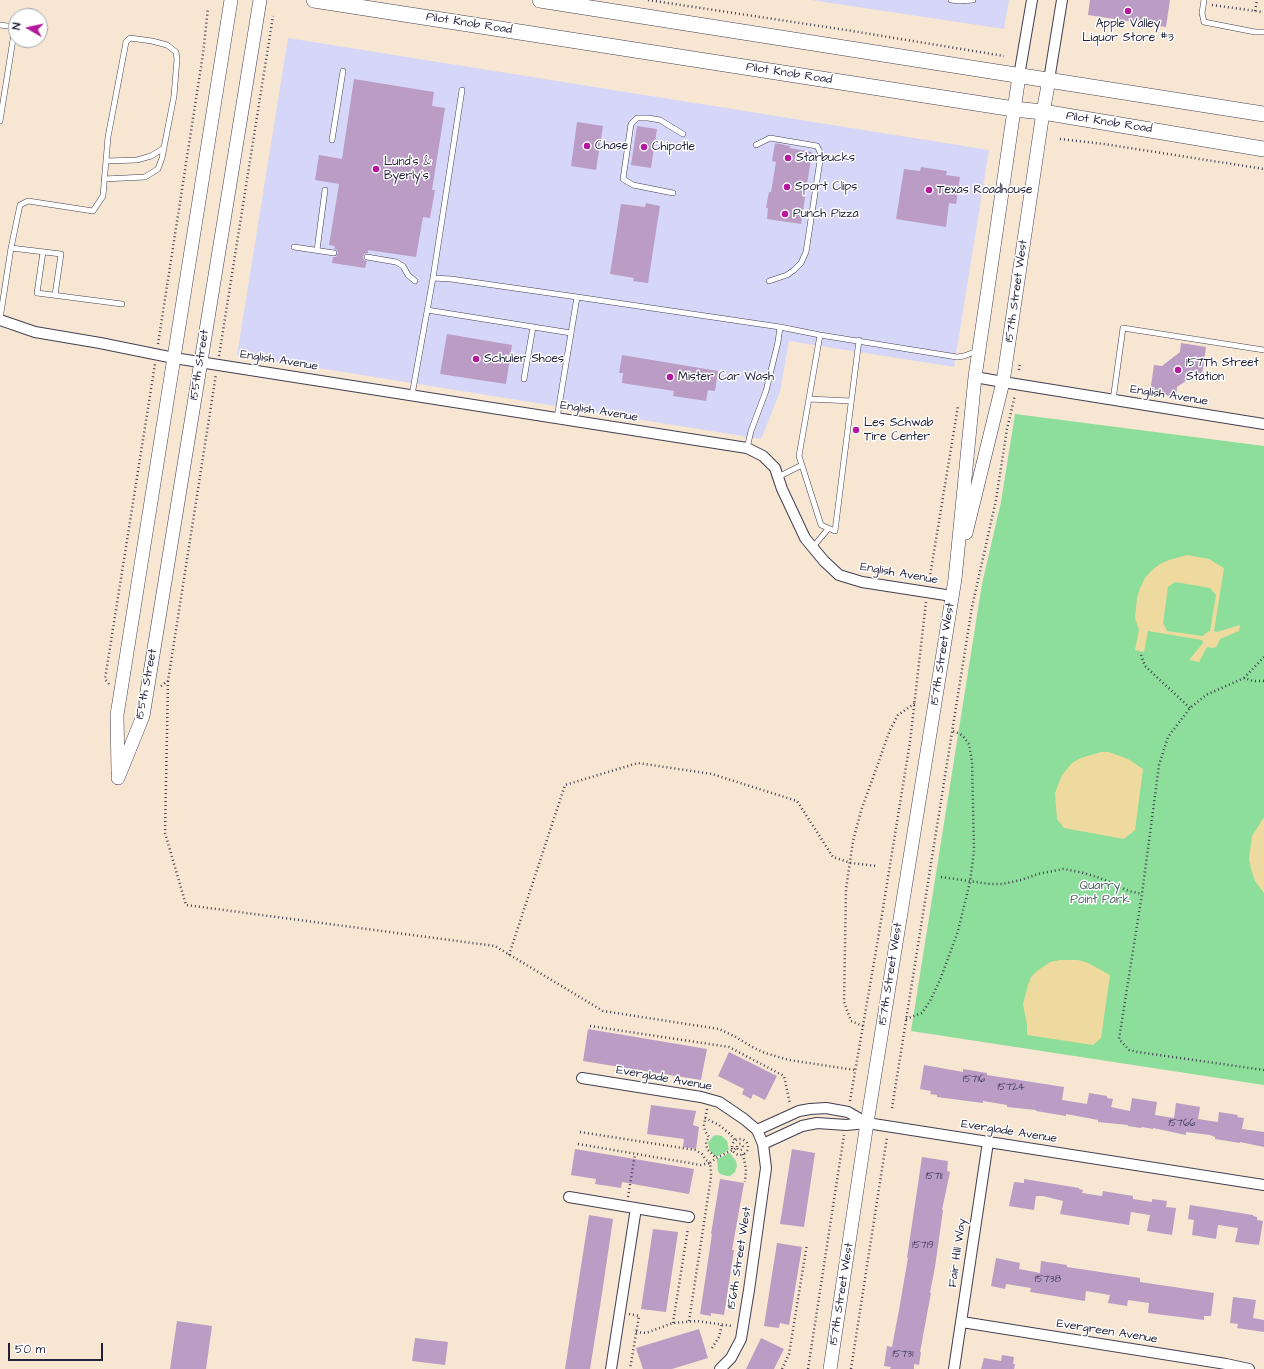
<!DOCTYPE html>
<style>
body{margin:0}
#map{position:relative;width:1264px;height:1369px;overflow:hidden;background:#f7e6d2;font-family:"Architects Daughter",sans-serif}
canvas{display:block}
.north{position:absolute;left:8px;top:8px;width:40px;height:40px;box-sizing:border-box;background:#fff;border:1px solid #a7a7b1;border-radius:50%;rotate:279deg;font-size:11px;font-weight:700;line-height:16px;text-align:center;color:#22223b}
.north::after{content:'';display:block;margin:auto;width:14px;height:18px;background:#b5179e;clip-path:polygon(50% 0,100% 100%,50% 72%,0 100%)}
.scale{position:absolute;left:8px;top:1343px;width:95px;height:18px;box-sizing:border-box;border:2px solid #22223b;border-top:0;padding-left:5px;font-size:12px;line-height:14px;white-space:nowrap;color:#22223b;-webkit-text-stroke:3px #fff;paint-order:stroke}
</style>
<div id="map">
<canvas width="1264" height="1369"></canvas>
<div class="north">N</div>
<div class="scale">50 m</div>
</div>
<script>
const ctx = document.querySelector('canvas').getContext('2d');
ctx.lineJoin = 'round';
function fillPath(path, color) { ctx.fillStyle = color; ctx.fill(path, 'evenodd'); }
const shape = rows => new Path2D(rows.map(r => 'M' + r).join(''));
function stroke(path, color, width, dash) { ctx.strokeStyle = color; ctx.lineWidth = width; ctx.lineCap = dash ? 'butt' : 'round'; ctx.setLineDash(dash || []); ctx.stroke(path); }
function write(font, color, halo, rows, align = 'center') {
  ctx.font = font + ' "Architects Daughter",sans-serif'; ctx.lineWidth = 3; ctx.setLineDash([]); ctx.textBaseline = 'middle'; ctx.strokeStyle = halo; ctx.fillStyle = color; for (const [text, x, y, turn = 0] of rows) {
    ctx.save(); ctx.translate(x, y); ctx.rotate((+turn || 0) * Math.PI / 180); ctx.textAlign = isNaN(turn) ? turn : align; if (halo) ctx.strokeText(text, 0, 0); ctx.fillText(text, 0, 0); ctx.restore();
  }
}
fillPath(shape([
 [811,0,1009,0,1004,29],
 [288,38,989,150,954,367,789,341,780,392,761,439,237,355]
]), '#d6d7f8');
fillPath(shape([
 [1015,414,1264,446,1264,1085,911,1031,982,584,1001,502],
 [717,1135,722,1136,727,1141,729,1150,716,1157,710,1151,708,1143,713,1136],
 [730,1153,736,1161,737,1166,735,1172,730,1176,727,1176,720,1174,718,1171,717,1159]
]), '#8ddd9b');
fillPath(shape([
 [1187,555,1209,559,1224,568,1214,631,1217,632,1240,625,1239,631,1220,639,1218,644,1216,647,1212,648,1207,647,1199,662,1189,660,1203,643,1202,640,1148,631,1144,652,1135,650,1139,630,1135,618,1137,598,1140,588,1145,578,1151,571,1160,564,1169,560],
 [1175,582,1210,588,1216,595,1210,631,1206,633,1203,636,1167,631,1163,623,1168,587],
 [1101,752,1109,752,1128,759,1143,769,1135,830,1124,839,1064,828,1057,819,1055,793,1062,775,1072,763,1081,758],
 [1264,817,1264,893,1255,881,1251,869,1249,859,1252,836],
 [1060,960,1078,960,1088,963,1110,975,1101,1038,1093,1045,1027,1035,1027,1025,1023,1004,1028,985,1031,977,1037,971,1050,962]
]), '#eeda9e');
fillPath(shape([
 [1090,0,1170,0,1166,27,1088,15],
 [354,79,434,92,432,106,445,108,432,190,435,190,430,218,423,217,416,257,368,250,368,253,364,254,363,257,364,260,367,261,365,268,332,263,333,257,336,257,338,253,337,250,334,249,335,246,329,245,339,184,315,180,319,155,342,159],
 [577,122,603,126,596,170,571,166],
 [637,126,657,129,651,168,631,165],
 [775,143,790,146,790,148,812,152,801,224,767,219,768,208,766,208,769,192,771,192,776,162,772,161],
 [921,167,947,171,946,175,960,177,956,204,949,203,946,227,896,219,904,169,920,171],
 [646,203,660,206,648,283,633,281,634,278,610,274,621,204,645,207],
 [447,334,512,345,506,384,440,374],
 [1181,343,1206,347,1202,375,1196,374,1177,387,1176,397,1150,392,1154,365,1162,366,1180,352],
 [622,355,718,371,715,391,708,390,706,401,673,396,674,391,622,383,623,373,619,373],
 [588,1029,707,1049,701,1080,583,1061],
 [729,1052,777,1076,765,1100,753,1094,751,1099,742,1094,744,1089,718,1076],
 [924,1065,963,1072,963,1069,987,1073,987,1075,1064,1087,1062,1100,1087,1104,1089,1093,1107,1096,1107,1098,1113,1099,1111,1107,1130,1111,1132,1098,1157,1102,1155,1115,1174,1118,1176,1103,1200,1107,1198,1119,1218,1122,1219,1112,1238,1115,1237,1117,1244,1118,1242,1129,1264,1132,1264,1147,1240,1142,1240,1143,1215,1139,1215,1137,1210,1135,1186,1132,1186,1135,1153,1128,1153,1129,1142,1127,1141,1128,1128,1126,1128,1125,1098,1122,1098,1120,1066,1114,1066,1116,1036,1111,1036,1110,1007,1107,1007,1105,983,1101,983,1103,937,1097,937,1095,930,1094,931,1091,920,1089],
 [651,1105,696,1111,693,1125,699,1127,696,1149,683,1147,684,1139,647,1134],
 [575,1149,694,1169,689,1194,622,1182,621,1188,595,1184,596,1179,571,1175],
 [792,1149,815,1153,804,1227,780,1224],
 [922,1157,948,1161,947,1171,950,1172,942,1210,943,1210,935,1267,930,1293,931,1293,920,1352,921,1352,919,1365,914,1364,914,1369,890,1369,891,1367,884,1366,887,1346,892,1347,899,1310,908,1258,907,1258],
 [720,1179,744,1183,732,1250,734,1250,724,1315,711,1313,711,1316,700,1314,712,1234,711,1234],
 [1024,1179,1079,1188,1079,1189,1083,1190,1082,1193,1102,1196,1103,1191,1133,1196,1133,1199,1152,1202,1152,1199,1167,1201,1166,1207,1176,1208,1172,1235,1147,1231,1150,1215,1131,1212,1129,1225,1060,1214,1063,1201,1043,1196,1036,1196,1034,1210,1009,1206,1014,1182,1024,1183],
 [1190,1205,1253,1215,1253,1216,1257,1217,1257,1220,1263,1221,1259,1245,1235,1242,1238,1228,1218,1225,1216,1239,1192,1235,1194,1220,1188,1219],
 [589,1215,613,1219,601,1300,590,1369,565,1369],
 [653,1229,678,1232,666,1312,641,1309],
 [777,1243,802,1247,789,1325,780,1323,779,1328,764,1326],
 [996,1258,1020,1263,1019,1269,1040,1273,1041,1261,1067,1265,1067,1267,1140,1278,1140,1282,1214,1293,1211,1316,1204,1316,1204,1320,1148,1313,1149,1303,1128,1300,1127,1306,1108,1303,1110,1295,1086,1291,1085,1301,1030,1292,1031,1288,1006,1284,1005,1289,991,1286],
 [1233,1297,1256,1300,1253,1318,1264,1320,1264,1332,1237,1328,1238,1324,1230,1323],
 [177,1321,212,1326,206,1369,170,1369],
 [699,1329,708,1358,672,1369,643,1369,636,1348],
 [415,1338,448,1342,445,1365,412,1361],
 [761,1338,784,1349,774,1369,746,1369],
 [1002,1355,1014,1357,1013,1364,1015,1364,1014,1369,981,1369,984,1358,1001,1361]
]), '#ba9cc5');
const service = shape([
 [951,0,959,1,973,0],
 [1204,0,1202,13,1204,22,1255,32,1264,32],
 [0,25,15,27,0,121],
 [332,140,343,71],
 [756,145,770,138,817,146,821,154,806,252,801,263,794,270,787,275,769,281],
 [106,161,137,160,151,156,164,148],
 [673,193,633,185,623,179,631,124,637,118,648,118,660,120,683,134],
 [294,247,334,253],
 [11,248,20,205,28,201,93,211,103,196,108,137,126,42,130,38,152,41,167,45,176,52,177,59,174,96,162,158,158,169,145,177,104,179],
 [317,250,325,190],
 [43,252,37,293,122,304],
 [367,257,396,262,403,266,408,275,415,281],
 [433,278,462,90],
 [427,310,571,333],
 [0,319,11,248,61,254,55,295],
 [820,335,799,456,821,525,835,531,859,340],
 [524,379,533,327],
 [412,395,433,278,451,279,577,297],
 [809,399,851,401],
 [1113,400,1123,328,1264,350],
 [557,418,577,297,780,327,820,335,957,357,964,356,977,351],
 [747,448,751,431,766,391,778,342,780,327],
 [778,477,802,465],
 [813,547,828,529]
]);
const minor = shape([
 [1019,76,1032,0],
 [1049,80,1062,0],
 [0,320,35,332,100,343,174,358,747,448,763,456,775,468,782,489,805,538,824,561,839,575,862,582,952,596],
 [975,377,1003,382,1264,424],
 [582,1078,701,1097,719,1102,744,1119,757,1130,763,1144,766,1168,749,1290,741,1339,731,1358,720,1369],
 [757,1130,799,1111,810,1109,826,1108,848,1112,867,1123,1264,1185],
 [763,1144,802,1126,817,1123,846,1125,867,1123],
 [569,1197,689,1217],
 [962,1322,1226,1364,1249,1369],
 [611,1369,636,1208],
 [954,1369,988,1142]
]);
const tertiary = shape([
 [966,533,1003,382,1043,112,1049,80],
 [118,772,117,715,231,0],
 [118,778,143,716,260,0],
 [830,1369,867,1123,955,579,975,377,1019,76]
]);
const secondary = shape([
 [314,0,1014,109,1043,112,1264,149],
 [540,0,1264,114]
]);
stroke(service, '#423f52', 6);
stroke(minor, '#423f52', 12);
stroke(tertiary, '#423f52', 14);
stroke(secondary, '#423f52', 16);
stroke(shape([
 [648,0,846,30,1004,56],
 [1212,5,1263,12],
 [1255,11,1257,0],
 [1060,139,1104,144,1264,169],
 [158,344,203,54,208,8],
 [219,356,273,16],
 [1019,370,1020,363],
 [929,582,958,406],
 [1141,655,1145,666,1190,708],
 [1244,678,1264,657],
 [168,681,165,833,186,905,495,946,603,1011,719,1029,734,1036,754,1048,765,1053,789,1060,855,1070],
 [1264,681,1253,681,1244,678,1206,695,1190,708,1168,737,1159,765,1142,894,1119,1039,1129,1050,1138,1052,1264,1070],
 [109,684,105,679,155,364],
 [161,686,168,681,216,374],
 [941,877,990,884,1002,884,1021,880,1038,874,1063,869,1080,872,1100,878,1129,891,1142,894],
 [509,955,565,785,638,763,712,774,797,801,833,857,851,863,877,866],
 [906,1019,922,1013,930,1001,940,980,958,931,970,882,974,851,972,761,969,744,962,735,953,731],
 [590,1026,729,1047,784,1076,790,1104],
 [863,1026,851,1021,844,1002,846,889,853,841,861,811,890,730,898,715,915,703],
 [850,1101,878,939,910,742,926,602],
 [892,1108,972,607,996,500,1007,429,1015,395],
 [707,1109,704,1125,705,1131,709,1137,706,1142,707,1149,716,1158],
 [705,1118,719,1125,730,1134,735,1140],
 [580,1132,695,1150,702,1154,706,1160,710,1163],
 '732 1147a8 8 0 1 1 16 0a8 8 0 1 1-16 0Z',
 '737 1147a3 3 0 1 1 6 0a3 3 0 1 1-6 0Z',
 [578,1144,701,1165,710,1163],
 [743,1154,746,1169,745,1182],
 [628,1197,635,1154],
 [629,1314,639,1316,630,1369],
 [689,1321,711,1177,711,1172,710,1163,716,1158,737,1148],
 [673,1323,688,1228],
 [636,1332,646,1333,673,1323,697,1321,732,1326],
 [712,1348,719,1337,722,1324],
 [782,1369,789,1354,807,1244],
 [808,1369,844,1135],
 [851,1369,887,1137]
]), '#423f52', 2.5, [1, 3]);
stroke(service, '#fff', 5);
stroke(minor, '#fff', 10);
stroke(tertiary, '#fff', 13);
stroke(secondary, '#fff', 15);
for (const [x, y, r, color] of [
 [1128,11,4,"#b5179e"],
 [587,146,4,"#b5179e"],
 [644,147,4,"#b5179e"],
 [788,158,4,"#b5179e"],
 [376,169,4,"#b5179e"],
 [787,187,4,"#b5179e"],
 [929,190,4,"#b5179e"],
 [785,214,4,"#b5179e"],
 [476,359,4,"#b5179e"],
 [1178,370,4,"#b5179e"],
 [670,377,4,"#b5179e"],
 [856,430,4,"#b5179e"]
]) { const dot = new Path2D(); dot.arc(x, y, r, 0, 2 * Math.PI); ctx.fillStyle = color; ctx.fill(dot); stroke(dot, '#fff', 1.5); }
write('10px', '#48405e', null, [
 ["15716",974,1080],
 ["15724",1011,1088],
 ["15766",1182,1124],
 ["15711",934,1177],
 ["15719",923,1246],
 ["15738",1048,1280],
 ["15731",903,1355]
]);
write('12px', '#22223b', '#fff', [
 ["Pilot Knob Road",469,24,9],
 ["Pilot Knob Road",789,74,9],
 ["Pilot Knob Road",1109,123,9],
 ["157th Street West",1017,291,-82],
 ["English Avenue",279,361,9],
 ["155th Street",200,365,-81],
 ["English Avenue",1169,396,9],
 ["English Avenue",599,412,9],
 ["English Avenue",899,574,10],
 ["157th Street West",943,654,-81],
 ["155th Street",147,684,-79],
 ["157th Street West",891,974,-81],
 ["Everglade Avenue",664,1079,10],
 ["Everglade Avenue",1009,1132,9],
 ["Fair Hill Way",958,1253,-82],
 ["156th Street West",740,1258,-81],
 ["157th Street West",842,1294,-81],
 ["Evergreen Avenue",1107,1332,9]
]);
write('12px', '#22223b', '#fff', [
 ["Apple Valley",1128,24,"center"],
 ["Liquor Store #3",1128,38,"center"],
 ["Chase",595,146],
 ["Chipotle",652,147],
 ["Starbucks",796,158],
 ["Lund's &",384,162],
 ["Byerly's",384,176],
 ["Sport Clips",795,187],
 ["Texas Roadhouse",937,190],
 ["Punch Pizza",793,214],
 ["Schuler Shoes",484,359],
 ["157Th Street",1186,363],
 ["Station",1186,377],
 ["Mister Car Wash",678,377],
 ["Les Schwab",864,423],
 ["Tire Center",864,437]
], 'left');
write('12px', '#47635d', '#fff', [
 ["Quarry",1100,886],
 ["Point Park",1100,900]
]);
</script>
